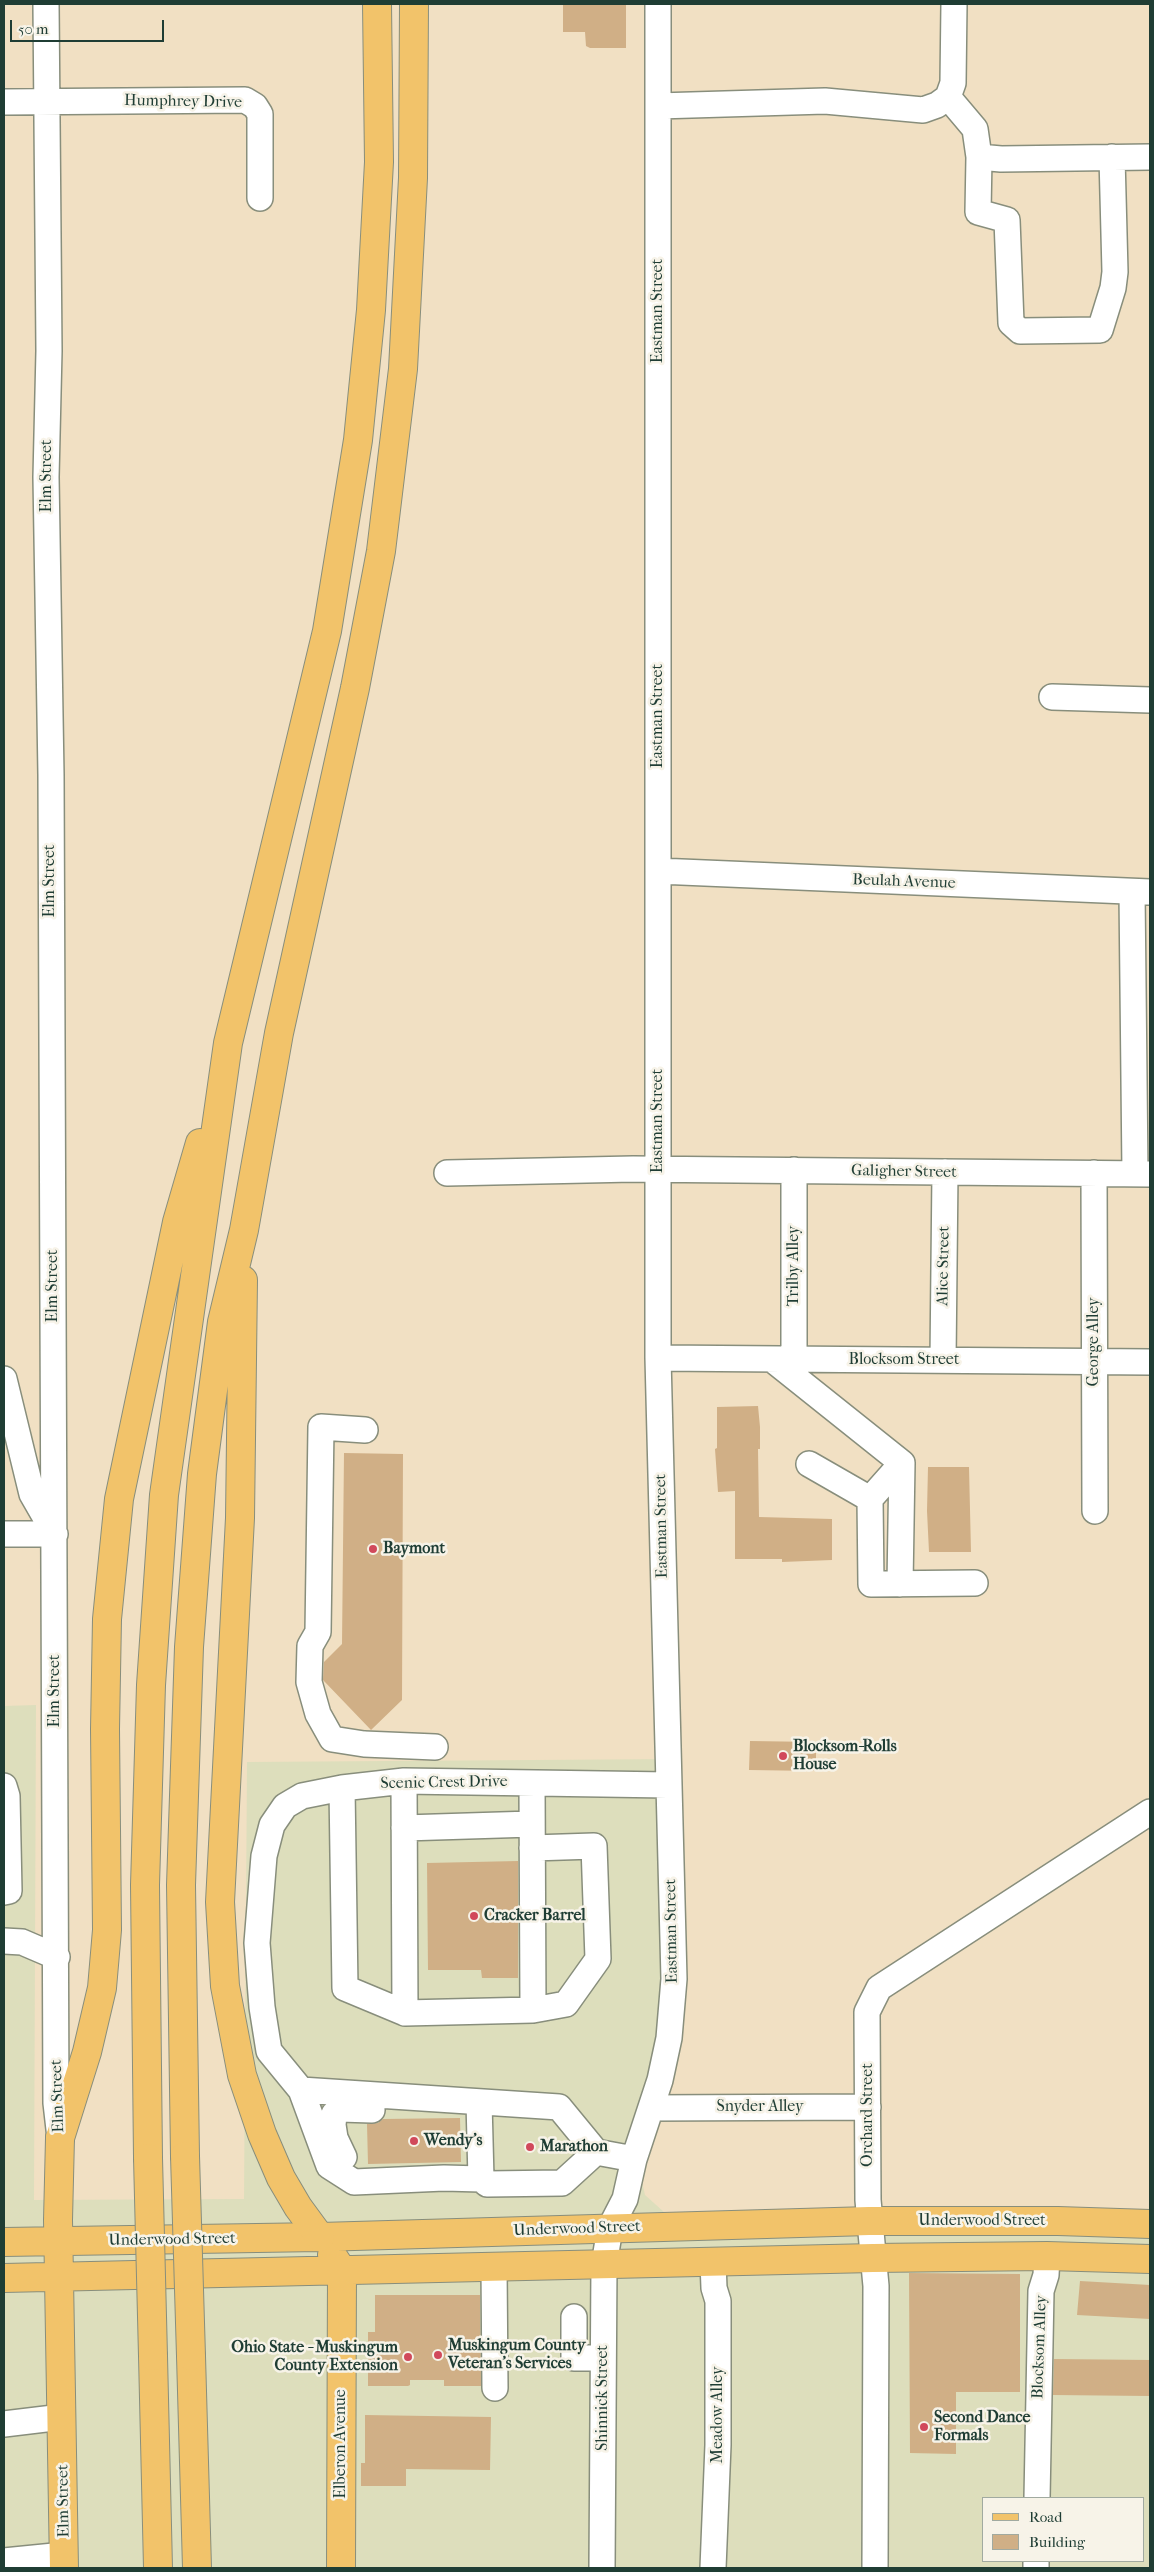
<!DOCTYPE html>
<style>
body{margin:0}
#map{position:relative;width:1154px;height:2572px;overflow:hidden;background:#f1e0c3;font-family:"IM FELL French Canon",serif}
canvas{display:block}
.frame{position:absolute;inset:0;border:5px solid #1f3d34;pointer-events:none}
.legend{position:absolute;left:982px;top:2497px;width:162px;height:65px;box-sizing:border-box;background:#f7f3e8;border:1px solid #a1aaa0;margin:0;padding:6px 9px;list-style:none;font-size:15px;color:#1f3d34}
.legend li{display:flex;align-items:center;gap:10px;height:25px}
.legend b{width:25px;border:1px solid #a1aaa0}
.scale{position:absolute;left:10px;top:20px;width:154px;height:22px;box-sizing:border-box;border:2px solid #1f3d34;border-top:0;padding-left:6px;font-size:15px;line-height:18px;white-space:nowrap;color:#1f3d34;-webkit-text-stroke:4px #f7f3e8;paint-order:stroke}
</style>
<div id="map">
<canvas width="1154" height="2572"></canvas>
<div class="frame"></div>
<ul class="legend">
<li><b style="height:6px;background:#f2c36a"></b>Road</li>
<li><b style="height:14px;background:#d0af86"></b>Building</li>
</ul>
<div class="scale">50 m</div>
</div>
<script>
const ctx = document.querySelector('canvas').getContext('2d');
ctx.lineJoin = 'round';
function fillPath(path, color) { ctx.fillStyle = color; ctx.fill(path, 'evenodd'); }
const shape = rows => new Path2D(rows.map(r => 'M' + r).join(''));
function stroke(path, color, width, dash) { ctx.strokeStyle = color; ctx.lineWidth = width; ctx.lineCap = dash ? 'butt' : 'round'; ctx.setLineDash(dash || []); ctx.stroke(path); }
function write(font, color, halo, rows, align = 'center') {
  ctx.font = font + ' "IM FELL French Canon",serif'; ctx.lineWidth = 5; ctx.setLineDash([]); ctx.textBaseline = 'middle'; ctx.strokeStyle = halo; ctx.fillStyle = color; for (const [text, x, y, turn = 0] of rows) {
    ctx.save(); ctx.translate(x, y); ctx.rotate((+turn || 0) * Math.PI / 180); ctx.textAlign = isNaN(turn) ? turn : align; if (halo) ctx.strokeText(text, 0, 0); ctx.fillText(text, 0, 0); ctx.restore();
  }
}
fillPath(shape([
 [36,1705,34,2200,244,2199,247,1762,675,1759,678,2044,671,2086,641,2178,645,2195,664,2212,1150,2210,1150,2568,4,2568,4,1706],
 [983,2498,1143,2498,1143,2561,983,2561]
]), '#dddebc');
fillPath(shape([
 [563,4,626,4,626,48,590,48,586,46,585,32,563,32],
 [758,1406,760,1427,760,1449,758,1449,759,1517,832,1519,832,1560,782,1562,782,1559,735,1559,735,1491,718,1492,715,1449,717,1448,717,1407],
 [344,1453,403,1454,402,1700,371,1730,323,1680,324,1662,342,1644],
 [928,1467,969,1467,971,1552,929,1552,927,1511],
 [750,1741,816,1742,816,1771,749,1770],
 [518,1861,518,1978,482,1978,481,1970,428,1970,427,1863],
 [460,2118,461,2162,368,2164,367,2124,378,2123,383,2119],
 [909,2273,1020,2274,1020,2392,956,2392,956,2454,910,2453],
 [1080,2281,1150,2285,1150,2319,1077,2315],
 [375,2295,480,2295,481,2386,444,2386,444,2380,410,2380,410,2385,408,2386,368,2386,368,2332,375,2332],
 [1054,2359,1150,2360,1150,2396,1053,2395],
 [365,2415,491,2417,490,2470,406,2469,406,2486,361,2486,361,2463,365,2463]
]), '#d0af86');
const minor = shape([
 [46,4,49,351,46,477,51,775,56,2103,60,2138],
 [954,4,953,83,948,97,975,129,979,157,1001,159,1150,157],
 [4,102,245,100,255,106,260,114,260,198],
 [658,106,825,101,923,110,937,105,948,97],
 [979,157,978,212,1007,220,1011,323,1020,331,1100,330,1113,288,1115,272,1112,157],
 [1052,697,1150,700],
 [658,871,1150,892],
 [1132,892,1135,1173],
 [794,1170,794,1361],
 [447,1173,633,1169,1150,1174],
 [1094,1173,1095,1511],
 [658,1358,1150,1362],
 [773,1360,902,1463,900,1584],
 [943,1360,945,1172],
 [4,1379,32,1494,55,1534,4,1534],
 [365,1430,321,1427,318,1632,310,1646,309,1682,318,1714,332,1739,364,1744,435,1747],
 [902,1463,870,1499,871,1584,975,1583],
 [809,1464,870,1499],
 [404,1781,405,2013],
 [532,1783,533,2010],
 [4,1786,7,1796,9,1891,4,1892],
 [342,1788,345,1988,405,2013,533,2010,566,2004,598,1959,594,1846,532,1848],
 [404,1828,532,1824],
 [4,1941,22,1942,57,1957],
 [301,2090,559,2107,596,2152,634,2159],
 [479,2102,481,2179],
 [651,2108,868,2107],
 [596,2152,562,2183,487,2184,481,2179,444,2178,354,2182,329,2166,301,2090,269,2051,262,2007,257,1943,264,1856,272,1825,285,1806,302,1796,342,1788,404,1781,668,1785],
 [344,2157,335,2138,333,2125,334,2114,340,2109,372,2110],
 [494,2267,495,2388],
 [574,2317,574,2358,603,2358],
 [4,2424,62,2417],
 [1037,2498,1041,2291,1046,2275,1047,2256],
 [4,2561,64,2555],
 [602,2568,604,2265,610,2228,625,2199,634,2159,660,2080,669,2038,674,1979,658,1358,658,4],
 [713,2568,718,2445,718,2301,714,2288,713,2262],
 [875,2568,876,2286,868,2200,867,2012,879,1988,1150,1812],
 [1036,2568,1036,2561]
]);
const major = shape([
 [60,2138,58,2220,64,2568],
 [4,2242,320,2237,869,2221,1058,2221,1150,2224],
 [332,2255,342,2270,341,2568],
 [4,2278,873,2258,1047,2256,1150,2259]
]);
const highway = shape([
 [243,1280,240,1518,220,1902,225,1986,242,2075,262,2134,281,2178,298,2207,320,2237],
 [60,2138,87,2052,102,1988,107,1930,105,1729,107,1619,119,1499,177,1222,200,1143],
 [185,2156,181,1885,189,1647,202,1474,222,1322,244,1230,279,1033,355,688,381,551,403,369,413,178,414,4],
 [148,2158,145,1885,151,1685,164,1495,228,1043,327,631,358,440,371,310,379,162,377,4],
 [153,2356,158,2568],
 [191,2356,197,2568]
]);
stroke(minor, '#888e7c', 28);
stroke(major, '#888e7c', 30);
stroke(highway, '#888e7c', 30);
stroke(minor, '#fff', 25);
stroke(major, '#f2c36a', 28);
stroke(highway, '#f2c36a', 28);
const highwayBridge = shape([
 [185,2156,191,2356],
 [148,2158,153,2356]
]);
stroke(highwayBridge, '#888e7c', 30, []);
stroke(highwayBridge, '#f2c36a', 28);
for (const [x, y, r, color] of [
 [373,1549,5,"#d1495b"],
 [783,1756,5,"#d1495b"],
 [474,1916,5,"#d1495b"],
 [414,2141,5,"#d1495b"],
 [530,2147,5,"#d1495b"],
 [438,2355,5,"#d1495b"],
 [408,2357,5,"#d1495b"],
 [924,2427,5,"#d1495b"]
]) { const dot = new Path2D(); dot.arc(x, y, r, 0, 2 * Math.PI); ctx.fillStyle = color; ctx.fill(dot); stroke(dot, '#f7f3e8', 2); }
write('16px', '#1f3d34', '#f7f3e8', [
 ["Humphrey Drive",183,102,1],
 ["Eastman Street",658,311,-90],
 ["Elm Street",47,476,-90],
 ["Eastman Street",658,716,-90],
 ["Elm Street",50,881,-90],
 ["Beulah Avenue",904,882,2],
 ["Eastman Street",658,1121,-90],
 ["Galigher Street",904,1172,1],
 ["Trilby Alley",794,1266,-90],
 ["Alice Street",944,1266,-89],
 ["Elm Street",53,1286,-90],
 ["George Alley",1094,1342,-90],
 ["Blocksom Street",904,1360],
 ["Eastman Street",662,1526,-91],
 ["Elm Street",55,1691,-90],
 ["Scenic Crest Drive",444,1783,-1],
 ["Eastman Street",672,1931,-91],
 ["Elm Street",58,2096,-92],
 ["Snyder Alley",760,2107],
 ["Orchard Street",868,2115,-90],
 ["Underwood Street",982,2221],
 ["Underwood Street",577,2229,-2],
 ["Underwood Street",172,2240,-1],
 ["Blocksom Alley",1040,2347,-88],
 ["Shinnick Street",603,2398,-90],
 ["Meadow Alley",718,2415,-90],
 ["Elberon Avenue",341,2444,-90],
 ["Elm Street",64,2501,-91]
]);
write('bold 16px', '#1f3d34', '#f7f3e8', [
 ["Baymont",383,1549],
 ["Blocksom-Rolls",793,1747],
 ["House",793,1765],
 ["Cracker Barrel",484,1916],
 ["Wendy's",424,2141],
 ["Marathon",540,2147],
 ["Muskingum County",448,2346],
 ["Veteran's Services",448,2364],
 ["Ohio State - Muskingum",398,2348,"right"],
 ["County Extension",398,2366,"right"],
 ["Second Dance",934,2418],
 ["Formals",934,2436]
], 'left');
</script>
